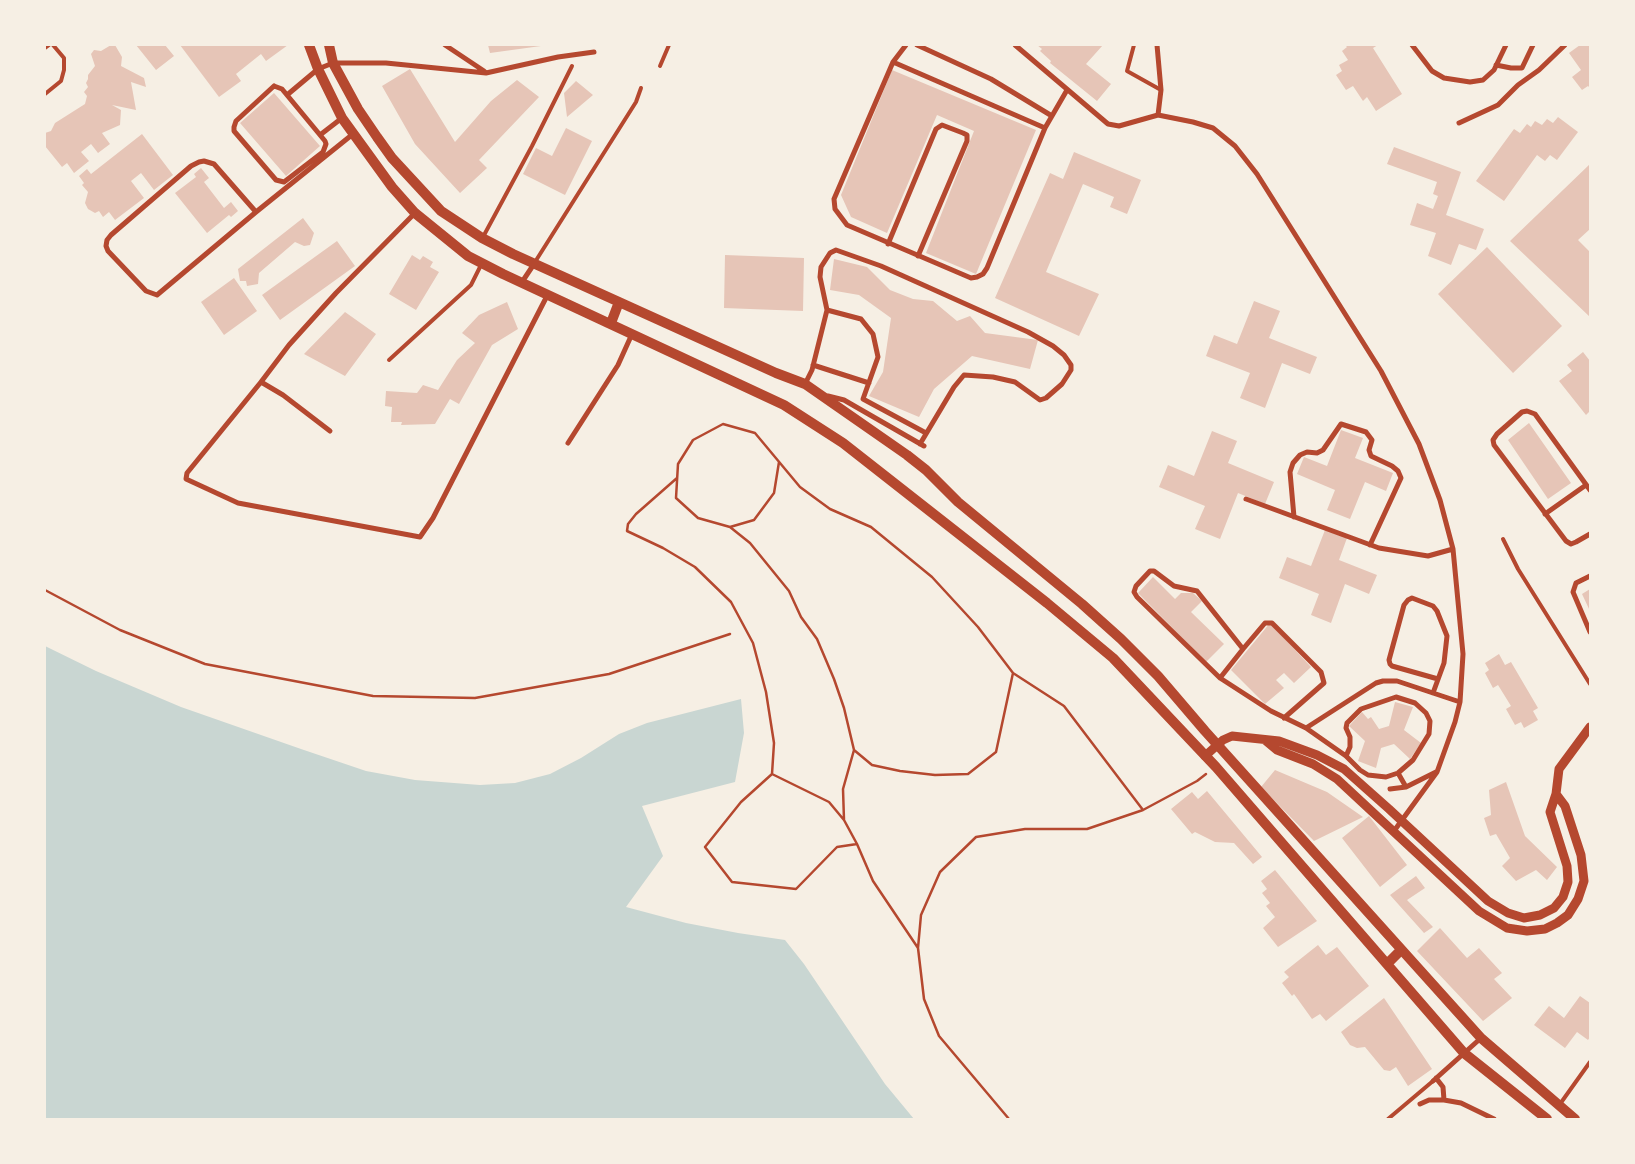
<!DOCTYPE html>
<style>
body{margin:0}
#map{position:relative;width:1635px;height:1164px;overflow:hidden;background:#f6efe4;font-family:Rubik,sans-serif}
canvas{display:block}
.frame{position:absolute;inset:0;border:46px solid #f6efe4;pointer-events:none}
</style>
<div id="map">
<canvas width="1635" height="1164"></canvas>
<div class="frame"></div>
</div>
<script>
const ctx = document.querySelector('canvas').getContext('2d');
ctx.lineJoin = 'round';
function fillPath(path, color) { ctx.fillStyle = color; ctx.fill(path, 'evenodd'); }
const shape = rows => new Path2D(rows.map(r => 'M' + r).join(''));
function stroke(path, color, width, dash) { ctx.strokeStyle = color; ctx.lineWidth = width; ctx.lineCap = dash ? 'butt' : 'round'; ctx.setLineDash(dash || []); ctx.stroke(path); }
fillPath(shape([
 [45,646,96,671,181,707,301,749,366,771,415,780,480,785,515,783,550,774,581,758,619,734,647,723,741,699,744,733,735,782,642,806,663,856,626,907,686,923,738,933,785,940,804,964,885,1084,914,1119,45,1119]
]), '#c9d6d2');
fillPath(shape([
 [111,45,115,45,122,57,121,66,144,78,146,87,131,82,136,110,112,105,121,110,120,125,102,133,110,144,98,153,91,144,81,152,89,161,74,173,67,163,62,167,45,146,45,133,51,131,55,123,85,104,87,96,84,92,88,87,86,83,88,79,88,75,95,66,91,54,94,50,101,51],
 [136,45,165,45,174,56,156,70],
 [180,45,288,45,266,61,261,54,236,74,241,81,219,97],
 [488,45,541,45,541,46,490,53],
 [1037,45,1103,45,1086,64,1111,84,1097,101,1050,63,1051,61,1040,51,1042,49],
 [1345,45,1378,45,1373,48,1402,94,1376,111,1367,97,1363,101,1353,86,1346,90,1336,75,1342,71,1339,65,1348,60,1342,51,1347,47],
 [1580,45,1590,45,1590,88,1588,86,1582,90,1572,77,1581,70,1569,53],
 [410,69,455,142,491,101,517,80,539,97,479,160,487,168,460,193,415,144,382,86],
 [892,70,1036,130,976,274,926,253,974,131,937,115,887,233,851,217,841,195],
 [576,81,593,95,567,117,564,93],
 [274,93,320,146,286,176,240,123],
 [1558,117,1578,132,1557,160,1550,155,1545,161,1537,155,1504,201,1476,181,1514,129,1520,133,1527,124,1531,127,1535,121,1542,125,1547,119,1553,123],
 [566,128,592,141,565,195,523,174,536,148,552,156],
 [142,134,173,175,154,190,141,173,131,181,144,198,115,220,109,212,103,217,99,211,95,213,88,209,85,203,88,192,82,185,84,183,79,176,87,169,91,174],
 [1394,147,1461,172,1446,215,1484,229,1476,250,1459,244,1451,265,1428,256,1436,233,1410,225,1417,203,1433,209,1438,196,1433,194,1437,182,1387,164],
 [1074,152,1141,180,1127,214,1110,207,1114,197,1083,184,1046,272,1099,294,1079,336,995,298,1050,173,1063,179],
 [1590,164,1590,229,1578,240,1590,252,1590,317,1510,241],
 [201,168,209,178,204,182,224,208,231,202,238,211,231,217,229,215,207,233,175,193,196,177,194,174],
 [303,218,314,233,310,245,304,246,295,242,259,273,258,284,247,286,246,281,240,281,238,269],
 [337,241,355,266,280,320,262,295],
 [1487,247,1562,326,1513,373,1438,294],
 [412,255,420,260,423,256,433,262,430,267,439,272,416,310,389,294],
 [725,255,804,258,803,311,724,308],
 [834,259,867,267,890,290,913,299,933,301,957,321,970,316,985,333,1038,340,1030,369,972,356,934,389,919,417,869,396,883,372,891,318,859,295,830,290],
 [234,278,257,311,224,335,201,302],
 [1254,301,1280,311,1269,338,1317,357,1310,374,1282,363,1265,408,1240,398,1250,373,1206,356,1214,335,1237,344],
 [507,302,518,329,492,345,459,404,450,399,435,424,401,425,402,422,391,422,392,407,385,406,386,391,417,393,423,385,438,390,457,360,475,343,462,333,479,315],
 [345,312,376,334,345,376,304,354],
 [1583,352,1590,361,1590,411,1586,415,1559,381,1572,371,1567,365],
 [1529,423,1571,483,1548,499,1508,440],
 [1341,430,1363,438,1355,458,1393,473,1386,491,1365,482,1350,519,1327,510,1335,490,1297,474,1304,457,1327,466],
 [1212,431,1237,441,1228,463,1274,482,1265,504,1238,493,1220,539,1195,529,1205,506,1159,487,1168,465,1194,476],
 [1325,530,1347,538,1339,560,1377,575,1369,594,1345,584,1331,623,1311,615,1319,594,1279,578,1287,557,1311,566],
 [1153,577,1175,599,1181,593,1193,593,1202,601,1191,612,1224,644,1206,662,1138,593],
 [1590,589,1590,611,1582,594],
 [1270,623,1311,667,1294,683,1284,673,1276,680,1284,688,1265,704,1231,670],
 [1499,654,1505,665,1511,662,1538,708,1533,711,1538,720,1524,728,1521,722,1515,725,1506,709,1511,706,1498,685,1493,688,1485,673,1489,670,1485,663],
 [1395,702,1413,707,1404,730,1421,743,1410,759,1394,744,1381,748,1376,768,1358,761,1365,741,1349,726,1362,712,1368,719,1371,717,1379,729,1389,726],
 [1275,770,1327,792,1363,817,1314,841,1261,787],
 [1506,782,1525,836,1557,867,1547,880,1536,870,1516,881,1502,866,1510,858,1496,834,1490,836,1484,818,1491,815,1489,790],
 [1207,791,1262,857,1253,864,1234,843,1215,842,1195,832,1192,834,1171,809,1192,792,1198,799],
 [1369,816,1407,865,1380,887,1342,838],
 [1275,870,1317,921,1278,947,1263,928,1275,917,1266,906,1270,903,1262,893,1267,889,1261,881],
 [1416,876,1425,888,1407,900,1433,927,1424,933,1390,895],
 [1440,928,1467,958,1479,948,1502,973,1494,979,1512,998,1483,1021,1417,951],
 [1318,945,1326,955,1337,947,1369,986,1326,1021,1320,1014,1312,1019,1294,994,1292,996,1282,983,1289,977,1284,972],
 [1580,996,1590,1003,1590,1037,1588,1040,1577,1032,1565,1048,1534,1025,1549,1006,1564,1018],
 [1384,998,1432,1069,1408,1086,1396,1067,1390,1071,1384,1070,1365,1047,1357,1048,1350,1045,1341,1032]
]), '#e6c5b7');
stroke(shape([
 [677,478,636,514,628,524,627,531,663,548,695,567,731,602,753,643,766,692,774,743,772,774],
 [730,527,754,520,774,493,779,462],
 [45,590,120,630,205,664,373,696,475,698,609,674,730,634],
 [1013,673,996,752,968,774,935,775,900,771,872,765,854,750,844,708,834,679,817,639,801,617,789,591,750,543,730,527,698,518,676,498,678,464,693,440,723,424,755,433,800,487,830,509,871,527,932,577,978,627,1013,673,1064,706,1143,810],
 [854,750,843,789,844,820,857,844,873,881,918,948],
 [844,820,829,802,772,774,741,802,705,847,732,882,796,889,837,847,857,844],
 [1009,1119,939,1036,924,999,918,948,921,915,940,872,976,837,1025,829,1087,829,1143,810,1197,781,1206,774]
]), '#b5482f', 2.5);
stroke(shape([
 [1134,45,1127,71,1161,90],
 [45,48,49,45],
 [660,66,669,45],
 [45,94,61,81,64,70,64,58,53,45],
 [483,237,532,146,572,66],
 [535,262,636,102,641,88],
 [389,360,471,285,481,265],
 [1503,539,1518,569,1590,684],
 [1560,1104,1590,1062],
 [1388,1119,1433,1081]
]), '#b5482f', 4);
stroke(shape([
 [445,45,484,71],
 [917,45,991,79,1052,116],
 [1015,45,1108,124,1119,126,1158,115],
 [1157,45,1161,90,1158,115,1193,122,1213,128,1235,146,1257,174,1381,371,1419,444,1440,500,1453,549,1463,654,1460,702,1455,722,1437,772,1394,831],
 [1412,45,1432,71,1444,78,1470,82,1483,80,1494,70,1506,45],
 [893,62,906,45],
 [1496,65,1511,68,1522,68,1533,45],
 [274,86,282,89,325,141,326,144,323,152,284,182,276,180,234,131,234,127,236,121,274,86],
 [287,95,318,69,333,63,386,63,486,73,558,57,594,52],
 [1459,123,1498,105,1518,85,1539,70,1565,45],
 [1045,128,893,62,834,199,835,209,847,225,971,278,977,277,983,274,987,268,1045,128,1067,90],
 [320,135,342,118],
 [256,212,214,164,204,161,199,162,191,166,111,235,107,240,106,246,108,251,146,291,157,295,256,212,353,134],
 [888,244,936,129,942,125,963,133,967,135,967,141,918,256],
 [522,282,534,264],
 [827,310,861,319,873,334,878,357,863,399,926,433],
 [813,365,869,383],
 [261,382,187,473,186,479,238,503,420,537,433,518,548,294],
 [805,384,812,370,827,310,820,277,821,267,830,253,836,250,881,266,1028,332,1053,346,1064,355,1071,365,1071,370,1062,384,1046,398,1040,400,1015,382,993,377,964,375,954,387,920,444],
 [828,396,844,400,924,446],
 [330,431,283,395,261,382,289,345,336,293,415,213],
 [568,443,618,365,632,334],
 [1590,490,1535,414,1527,411,1522,412,1497,434,1493,440,1494,445,1566,541,1571,544,1576,542,1590,534],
 [1246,499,1379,548,1428,556,1453,549],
 [1545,514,1586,485],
 [1294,517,1290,472,1293,463,1300,455,1307,452,1317,453,1323,450,1341,424,1366,432,1372,440,1369,450,1371,456,1392,466,1398,471,1401,478,1370,545],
 [1590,576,1576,583,1573,592,1590,632],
 [1243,649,1265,623,1272,623,1321,672,1324,683,1284,718],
 [1220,678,1243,649,1197,591,1174,586,1154,571,1150,571,1136,586,1134,592,1137,597,1220,678,1271,711,1306,728,1376,683,1383,681,1397,681,1460,702],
 [1433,693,1444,663,1447,636,1437,611,1433,606,1412,598,1408,600,1404,605,1389,660,1390,664,1392,666,1438,679],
 [1306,728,1346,756,1360,770,1368,775,1386,777,1398,773,1413,760,1429,734,1430,721,1426,713,1415,703,1396,697,1361,709,1347,723,1346,728,1350,737,1350,747,1346,756],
 [1398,773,1406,787],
 [1390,789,1406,787,1436,772],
 [1436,1078,1443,1087,1444,1100],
 [1433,1081,1481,1038],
 [1420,1104,1429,1100,1444,1100,1461,1103,1494,1119]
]), '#b5482f', 5);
stroke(shape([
 [1265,740,1277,750,1313,764,1337,779,1479,911,1507,928,1527,931,1545,929,1557,923,1568,915,1578,899,1584,881,1581,855,1565,806,1556,794],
 [1205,756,1223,740,1232,736,1279,741,1317,755,1344,769,1389,809,1488,901,1508,913,1524,918,1540,915,1554,908,1563,897,1568,882,1567,866,1550,812,1556,794,1559,769,1590,727]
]), '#b5482f', 9);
stroke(shape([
 [309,45,318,69,342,118,392,187,415,213,468,256,503,274,784,405,843,443,1047,603,1113,658,1216,767,1464,1053,1547,1119],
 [329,45,333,63,358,109,377,137,392,158,441,211,482,238,513,254,776,373,805,384,907,455,926,470,958,502,1082,604,1121,639,1158,676,1205,731,1481,1038,1575,1119],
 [611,323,619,302],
 [1387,964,1401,950]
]), '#b5482f', 10);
</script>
